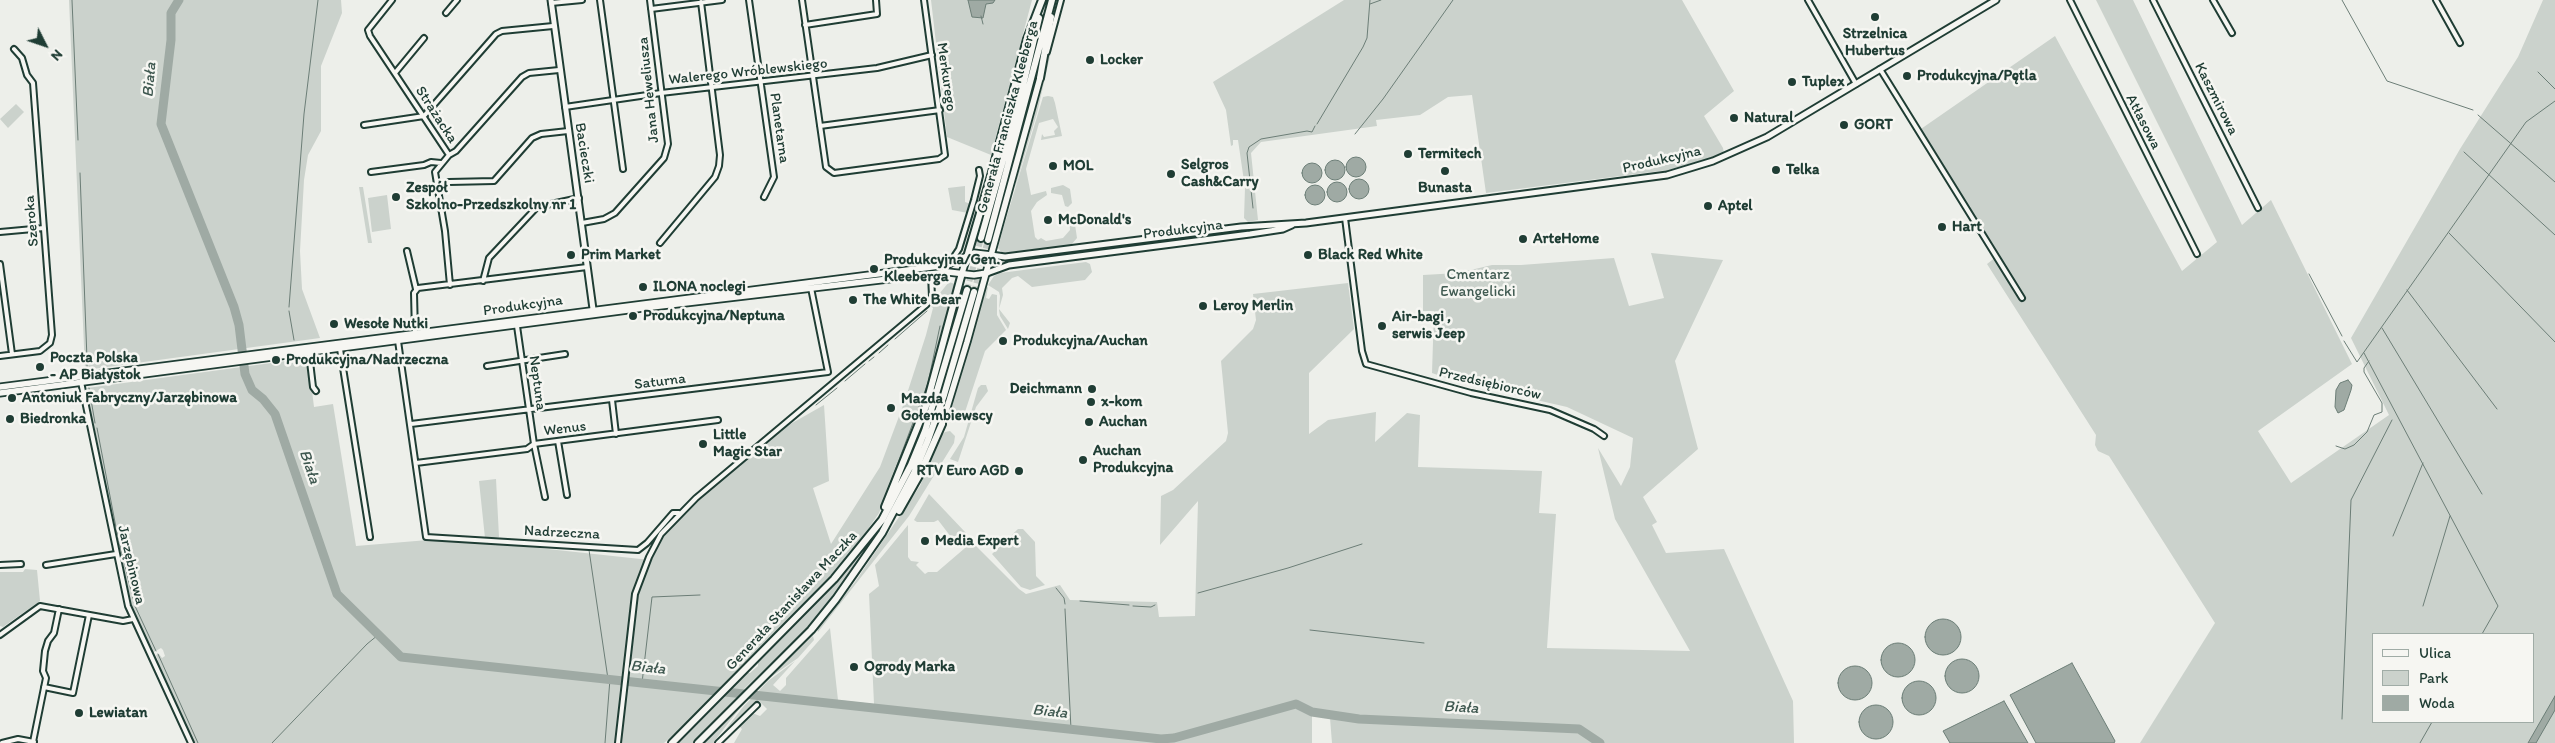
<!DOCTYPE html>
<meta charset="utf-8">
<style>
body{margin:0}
#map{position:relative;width:2555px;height:743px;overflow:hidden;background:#edefea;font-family:Itim,sans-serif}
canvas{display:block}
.legend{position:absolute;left:2372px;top:633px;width:162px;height:90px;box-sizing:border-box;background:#f6f6f2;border:1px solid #a0aca6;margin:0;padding:6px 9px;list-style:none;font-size:15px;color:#1f3d34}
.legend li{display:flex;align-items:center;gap:10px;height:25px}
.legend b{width:25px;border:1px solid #a0aca6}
.north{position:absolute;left:20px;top:20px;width:50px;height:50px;-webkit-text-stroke:4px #f6f6f2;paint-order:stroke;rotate:131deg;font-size:14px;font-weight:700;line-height:20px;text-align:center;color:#1f3d34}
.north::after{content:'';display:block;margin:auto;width:18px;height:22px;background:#1f3d34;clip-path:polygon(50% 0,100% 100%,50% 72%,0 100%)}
</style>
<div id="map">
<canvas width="2555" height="743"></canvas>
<ul class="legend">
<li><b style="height:6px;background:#f6f6f2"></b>Ulica</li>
<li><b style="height:14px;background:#cbd2cc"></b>Park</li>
<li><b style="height:14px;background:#9faaa4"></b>Woda</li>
</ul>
<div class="north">N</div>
</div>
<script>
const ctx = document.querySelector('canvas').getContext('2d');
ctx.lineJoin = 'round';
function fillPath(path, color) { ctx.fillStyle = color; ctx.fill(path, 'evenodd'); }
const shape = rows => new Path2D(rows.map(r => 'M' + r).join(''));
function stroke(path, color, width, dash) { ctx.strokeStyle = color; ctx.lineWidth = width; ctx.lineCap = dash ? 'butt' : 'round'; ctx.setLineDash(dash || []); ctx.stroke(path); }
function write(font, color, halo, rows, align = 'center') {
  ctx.font = font + ' Itim,sans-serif'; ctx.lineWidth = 5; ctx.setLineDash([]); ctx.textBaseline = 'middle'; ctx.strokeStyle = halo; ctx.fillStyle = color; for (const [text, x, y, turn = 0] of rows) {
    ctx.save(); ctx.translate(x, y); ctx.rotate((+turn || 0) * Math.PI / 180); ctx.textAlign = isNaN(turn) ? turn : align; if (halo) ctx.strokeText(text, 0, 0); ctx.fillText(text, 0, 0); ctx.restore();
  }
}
fillPath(shape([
 [69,0,341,0,342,13,321,66,321,131,308,155,304,180,300,251,302,289,320,338,85,370],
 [931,0,1032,0,991,155,947,137],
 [1063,0,1037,113,1015,188,1017,175],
 [1344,0,1682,0,1734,91,1704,116,1723,148,1724,154,1668,170,1486,193,1472,95,1448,97,1420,115,1376,120,1377,126,1261,142,1251,153,1258,220,1248,222,1244,218,1245,188,1238,140,1233,140,1233,145,1231,146,1226,110,1213,82],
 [2096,0,2133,0,2242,225,2271,200,2352,364,2258,431,2291,483,2389,415,2351,338,2460,149,2518,57,2543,0,2555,0,2555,743,2140,743,2215,623,2109,456,2098,451,2095,445,2096,435,1987,264,1996,257,1918,131,2055,36,2182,271,2217,242],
 [2374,634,2534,634,2534,722,2374,722],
 [1048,96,1053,97,1055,103,1062,136,1041,140,1042,134,1044,137,1055,135,1054,131,1058,127,1053,119,1039,123,1026,169,1031,195,1046,191,1047,195,1037,202,1031,211,1035,237,1038,240,1041,238,1046,241,1063,238,1070,230,1069,215,1074,218,1077,238,1071,245,1002,253,998,248,1003,229,1043,97],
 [16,104,24,112,8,128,0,119],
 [1063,185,1070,189,1072,203,1068,207,1065,206,1062,195,1051,193,1051,188],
 [965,186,965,202,971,204,968,213,952,210,948,188],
 [359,187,363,187,372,243,368,243],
 [387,195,391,229,372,232,368,198],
 [1651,253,1723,260,1675,361,1698,449,1643,497,1657,522,1652,525,1666,553,1724,549,1793,701,1794,743,1332,743,1330,718,1312,716,1312,743,734,743,742,729,739,726,752,713,760,716,767,709,759,701,715,743,743,707,768,681,795,661,773,685,780,691,786,685,786,678,830,628,838,700,874,704,869,594,879,586,875,565,908,525,908,557,911,561,919,562,916,565,925,574,928,572,937,572,972,542,1019,589,1026,594,1060,585,1070,600,1157,602,1159,617,1195,616,1198,501,1160,545,1161,496,1173,490,1226,441,1228,433,1221,361,1253,329,1256,320,1253,294,1348,283,1354,329,1309,373,1309,434,1328,420,1376,412,1375,442,1407,413,1420,415,1418,467,1542,471,1539,513,1556,514,1547,648,1690,651,1615,519,1598,448,1621,486,1630,467,1633,438,1567,407,1458,382,1432,373,1434,311,1423,311,1423,275,1458,273,1492,265,1521,265,1614,258,1629,306,1664,298],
 [1086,262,1090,264,1092,272,1085,280,1032,287,1018,276,1012,278,1002,288,1003,295,999,309,1010,323,1008,329,1000,316,999,310,1000,296,999,292,988,285,994,276,1000,273],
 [949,282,955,284,944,322,944,336,921,412,879,513,860,541,832,574,764,646,711,697,697,714,664,743,194,743,156,661,158,660,156,655,159,654,162,658,165,656,163,650,161,648,152,653,130,604,85,393,87,393,87,388,308,358,314,407,333,404,356,546,428,540,492,543,650,560,667,531,688,509,787,426,824,405,829,481,813,488,831,544,880,467,904,403,926,335,933,308,930,305],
 [988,287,986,298,989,299,992,294,997,295,997,315,1006,330,985,351,964,415,960,421,955,422,950,419,949,413,986,288],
 [981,385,986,385,988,391,976,407,958,462,950,459,964,437,978,388],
 [950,431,955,436,954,443,909,516,818,632,817,629,855,582,920,486,940,437,945,432],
 [496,479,499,537,485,538,479,481],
 [929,494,966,533,966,538,958,546,938,520,934,522,917,522,914,520],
 [886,519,844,582,803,633,746,687,694,743,677,743,746,673,750,673,758,666,758,661,840,578,865,549],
 [1018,529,1023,529,1035,542,1036,576,1045,585,1030,590,1021,587,992,554],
 [25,569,37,570,40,601,3,627,0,626,0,572,23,572],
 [813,636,814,640,798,658,768,679],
 [740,708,713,743,705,743,720,725]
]), '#cbd2cc');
const water = shape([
 [968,0,995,0,993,3,986,4,983,18,972,17,968,0],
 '1346 167a10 10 0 1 1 20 0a10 10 0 1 1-20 0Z',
 '1325 170a10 10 0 1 1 20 0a10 10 0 1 1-20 0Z',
 '1302 173a10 10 0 1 1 20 0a10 10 0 1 1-20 0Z',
 '1349 189a10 10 0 1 1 20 0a10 10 0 1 1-20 0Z',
 '1327 192a10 10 0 1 1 20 0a10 10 0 1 1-20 0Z',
 '1305 195a10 10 0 1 1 20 0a10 10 0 1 1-20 0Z',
 [2348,380,2352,385,2351,390,2344,410,2338,413,2335,407,2336,390,2340,383,2348,380],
 '1925 637a18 18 0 1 1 36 0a18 18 0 1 1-36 0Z',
 '1881 660a17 17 0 1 1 34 0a17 17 0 1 1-34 0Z',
 '1945 676a17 17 0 1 1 34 0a17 17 0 1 1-34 0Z',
 [2072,663,2115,741,2114,743,2036,743,2010,695,2072,663],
 '1838 683a17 17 0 1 1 34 0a17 17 0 1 1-34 0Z',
 '1902 698a17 17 0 1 1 34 0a17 17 0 1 1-34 0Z',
 [2555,696,2555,710,2536,743,2528,743,2555,696],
 [2004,701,2028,743,1950,743,1943,731,2004,701],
 '1859 722a17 17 0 1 1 34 0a17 17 0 1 1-34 0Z'
]);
fillPath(water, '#9faaa4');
stroke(water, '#6c7e77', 1);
stroke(shape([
 [72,0,78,140],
 [2342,0,2387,81,2473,110],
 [1370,4,1381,0],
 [981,16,983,24],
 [2538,72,2555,89],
 [2478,115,2555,182],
 [1317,124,1363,47,1367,38,1370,0],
 [1355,134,1383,99,1453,0],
 [2464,152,2555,235],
 [80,173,87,359],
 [1253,208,1247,153,1249,147,1261,139,1307,131,1312,132,1315,126],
 [2449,233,2555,342],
 [2309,274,2342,336],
 [2407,290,2497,409],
 [289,307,304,114,318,0],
 [289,311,294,340],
 [2382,328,2482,494],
 [895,339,927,311],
 [2344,341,2357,362,2526,122,2555,101],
 [879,353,888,345],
 [2364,353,2498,606,2482,634],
 [869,361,874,357],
 [87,363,87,369],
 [845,381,865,364],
 [89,388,95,423],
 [816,405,837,388],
 [97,428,118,538,135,606,156,651],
 [2336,446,2345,449,2354,445,2367,432,2374,415,2382,412,2382,403,2364,372,2364,368,2369,361],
 [882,505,928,383,940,326],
 [2393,536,2423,463],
 [589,550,608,679],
 [1056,588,1064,598,1065,604],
 [1198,593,1288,568,1362,544],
 [1080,601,1129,605],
 [1133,606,1151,607,1155,605],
 [2423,606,2450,516],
 [1065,609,1071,729],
 [1310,630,1424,643],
 [158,654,198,743],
 [642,683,652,597,700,595],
 [2342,719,2351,500,2392,420],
 [272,743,367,644,378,635],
 [605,743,610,679],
 [2420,743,2432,722]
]), '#6c7e77', 1);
stroke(shape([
 [179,0,171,13,171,40,161,124,234,307,239,325,245,374,252,390,263,399,275,414,337,594,401,657,1161,739,1174,738,1296,704,1312,712,1359,719,1579,729,1600,743]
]), '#9faaa4', 9);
stroke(shape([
 [967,290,981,238],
 [974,292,988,240]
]), '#c4cbc6', 6, [6, 3]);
const minor = shape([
 [392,0,368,30,370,36,449,155,435,172,445,231,450,285],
 [600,0,623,169],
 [749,0,774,177,764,197],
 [802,0,826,167,834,173,939,159,945,155,924,0],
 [1808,0,1856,84],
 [2070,0,2197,254],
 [2153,0,2258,208],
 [2213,0,2232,33],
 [2436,0,2460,43],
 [551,3,582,0],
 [651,9,722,0],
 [446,13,457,0],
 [805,25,877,14,876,0],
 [1047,52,1061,0],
 [1880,69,2022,298],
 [395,73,424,38],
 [565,107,661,93,877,68,932,55],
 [364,125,424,116,496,34,502,31,553,26],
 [820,126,940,110],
 [449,155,456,151,522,77,529,73,559,70],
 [371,172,424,165,431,162,441,163],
 [449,182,494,181,532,138,541,134,568,131],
 [1345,218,1362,351,1366,364,1471,393,1550,410,1594,429,1604,436],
 [582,223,604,219,615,213,664,158,668,144,650,0],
 [0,232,44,228],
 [660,243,715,177,719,166,720,155,701,2],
 [407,251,416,289],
 [956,262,955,255,959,249,974,200,980,176,979,170],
 [0,264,12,354],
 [483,281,489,258,537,207,579,198],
 [517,326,534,444,545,497],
 [415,333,414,293,418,288,587,267],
 [398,341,426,537,638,550,647,543,673,513,679,513],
 [340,349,370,537],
 [309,353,313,387,316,391],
 [0,356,40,351,50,343,52,335,33,83,27,75,22,58,14,49],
 [487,366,565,354],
 [81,382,128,606,191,743],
 [612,400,616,434],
 [411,424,828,372,811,288],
 [558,441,567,495],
 [416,463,527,449,534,444,718,420],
 [0,565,21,564],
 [46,565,116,554],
 [0,635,40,606,123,621,133,619],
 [44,687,73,693,89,615],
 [33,742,46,678,43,671,45,651,48,641,54,633,59,609],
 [2,743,18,739,34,742],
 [618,743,635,594,649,557,661,534,696,498,926,305,932,297,931,274],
 [718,743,757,705]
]);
const tertiary = shape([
 [551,0,593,309],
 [991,255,1005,257,1241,227,1306,223,1667,175,1713,161,1767,137,1996,0],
 [987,273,1009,265,1250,234,1283,229,1292,225]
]);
const secondary = shape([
 [962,273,967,257],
 [0,387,947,265,974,253,991,255],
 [0,393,643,308,948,272,974,275,987,273],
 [942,424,967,342,1040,78]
]);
const trunk = shape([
 [1040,78,1051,17],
 [981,238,1017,111,1039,18],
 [988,240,1052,0],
 [967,257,991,176,1027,39,1042,0],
 [885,507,926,406,962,273],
 [899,511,920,474,942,424],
 [672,743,834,579,882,520,911,465,925,431,967,290],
 [698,743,811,630,836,599,882,533,914,473,928,440,944,395,974,292]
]);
stroke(minor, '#1f3d34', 8);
stroke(tertiary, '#1f3d34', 9);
stroke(secondary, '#1f3d34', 9);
stroke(trunk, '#1f3d34', 10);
stroke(minor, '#f6f6f2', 4);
stroke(tertiary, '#f6f6f2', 5);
stroke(secondary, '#f6f6f2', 5.5);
stroke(trunk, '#f6f6f2', 6);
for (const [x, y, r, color] of [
 [1875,17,5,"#1f3d34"],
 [1090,60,5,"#1f3d34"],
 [1907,76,5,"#1f3d34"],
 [1792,82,5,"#1f3d34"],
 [1734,118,5,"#1f3d34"],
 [1844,125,5,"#1f3d34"],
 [1408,154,5,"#1f3d34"],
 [1053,166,5,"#1f3d34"],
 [1776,170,5,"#1f3d34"],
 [1445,171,5,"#1f3d34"],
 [1171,174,5,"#1f3d34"],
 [396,197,5,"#1f3d34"],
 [1708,206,5,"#1f3d34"],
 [1048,220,5,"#1f3d34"],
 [1942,227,5,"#1f3d34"],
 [1523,239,5,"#1f3d34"],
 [571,255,5,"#1f3d34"],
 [1308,255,5,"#1f3d34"],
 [874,269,5,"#1f3d34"],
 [643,287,5,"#1f3d34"],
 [853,300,5,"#1f3d34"],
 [1203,306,5,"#1f3d34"],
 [633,316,5,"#1f3d34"],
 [334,324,5,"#1f3d34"],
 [1382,326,5,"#1f3d34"],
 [1003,341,5,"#1f3d34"],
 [276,360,5,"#1f3d34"],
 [40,367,5,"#1f3d34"],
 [1092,389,5,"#1f3d34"],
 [12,398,5,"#1f3d34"],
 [1091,402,5,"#1f3d34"],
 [891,408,5,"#1f3d34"],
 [10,419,5,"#1f3d34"],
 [1089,422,5,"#1f3d34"],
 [703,444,5,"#1f3d34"],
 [1083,460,5,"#1f3d34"],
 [1019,471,5,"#1f3d34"],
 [925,541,5,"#1f3d34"],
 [854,667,5,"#1f3d34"],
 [79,713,5,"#1f3d34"]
]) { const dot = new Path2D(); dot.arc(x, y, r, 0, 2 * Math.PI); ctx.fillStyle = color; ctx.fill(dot); stroke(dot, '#f6f6f2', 2); }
write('bold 15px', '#1f3d34', '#f6f6f2', [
 ["Strzelnica",1875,34,"center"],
 ["Hubertus",1875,51,"center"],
 ["Locker",1100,60],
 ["Produkcyjna/Pętla",1917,76],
 ["Tuplex",1802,82],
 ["Natural",1744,118],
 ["GORT",1854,125],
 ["Termitech",1418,154],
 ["Selgros",1181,165],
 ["Cash&Carry",1181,182],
 ["MOL",1063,166],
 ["Telka",1786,170],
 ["Zespół",406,188],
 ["Szkolno-Przedszkolny nr 1",406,205],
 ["Bunasta",1445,188,"center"],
 ["Aptel",1718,206],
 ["McDonald's",1058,220],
 ["Hart",1952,227],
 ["ArteHome",1533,239],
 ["Prim Market",581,255],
 ["Black Red White",1318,255],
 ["Produkcyjna/Gen.",884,260],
 ["Kleeberga",884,277],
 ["ILONA noclegi",653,287],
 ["The White Bear",863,300],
 ["Leroy Merlin",1213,306],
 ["Produkcyjna/Neptuna",643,316],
 ["Air-bagi ,",1392,317],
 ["serwis Jeep",1392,334],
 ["Wesołe Nutki",344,324],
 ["Produkcyjna/Auchan",1013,341],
 ["Poczta Polska",50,358],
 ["- AP Białystok",50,375],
 ["Produkcyjna/Nadrzeczna",286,360],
 ["Deichmann",1082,389,"right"],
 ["Antoniuk Fabryczny/Jarzębinowa",22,398],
 ["Mazda",901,399],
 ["Gołembiewscy",901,416],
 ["x-kom",1101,402],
 ["Biedronka",20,419],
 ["Auchan",1099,422],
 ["Little",713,435],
 ["Magic Star",713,452],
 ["Auchan",1093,451],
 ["Produkcyjna",1093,468],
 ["RTV Euro AGD",1009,471,"right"],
 ["Media Expert",935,541],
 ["Ogrody Marka",864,667],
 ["Lewiatan",89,713]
], 'left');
write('15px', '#1f3d34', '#f6f6f2', [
 ["Walerego Wróblewskiego",748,72,-6],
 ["Merkurego",946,77,82],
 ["Jana Heweliusza",649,90,-96],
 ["Kaszmirowa",2216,99,63],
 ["Strażacka",436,115,57],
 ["Generała Franciszka Kleeberga",1008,117,-75],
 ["Atłasowa",2143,122,63],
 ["Planetarna",779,128,82],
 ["Bacieczki",584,153,81],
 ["Produkcyjna",1662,160,-13],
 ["Szeroka",32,221,-95],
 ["Produkcyjna",1183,230,-7],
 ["Produkcyjna",523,306,-8],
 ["Saturna",660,382,-7],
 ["Neptuna",537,383,82],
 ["Przedsiębiorców",1490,384,13],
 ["Wenus",565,429,-7],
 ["Nadrzeczna",562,533,3],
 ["Jarzębinowa",131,565,77],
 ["Generała Stanisława Maczka",792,601,-47]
]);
write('15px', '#415b52', '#f6f6f2', [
 ["Cmentarz",1478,275],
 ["Ewangelicki",1478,292]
]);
write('italic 16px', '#3f5850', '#f6f6f2', [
 ["Biała",150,80,-85],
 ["Biała",309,467,71],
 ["Biała",648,668,6],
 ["Biała",1461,708,3],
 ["Biała",1050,712,6]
]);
</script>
